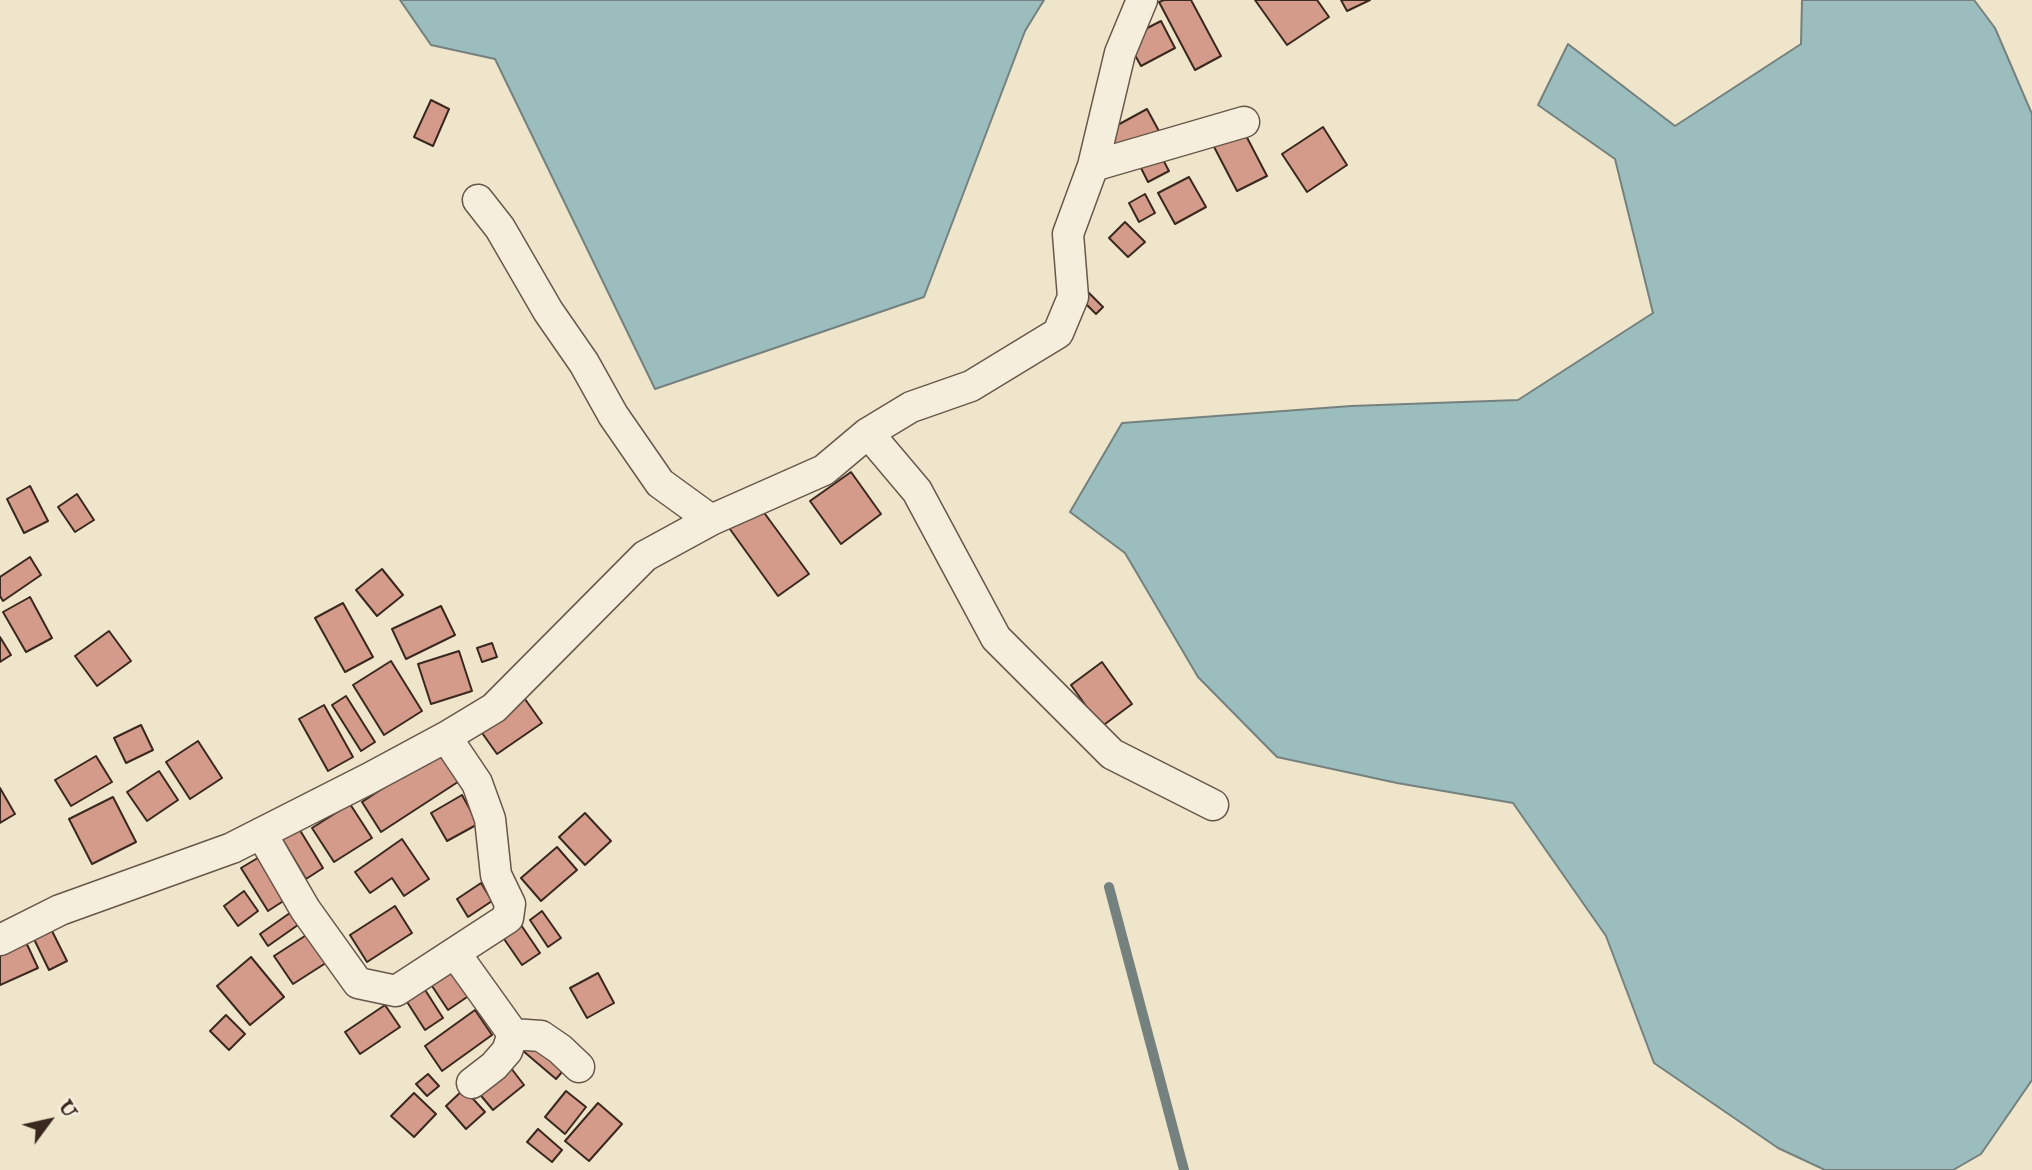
<!DOCTYPE html>
<style>
body{margin:0}
#map{position:relative;width:2032px;height:1170px;overflow:hidden;background:#efe5ca;font-family:"IM FELL English",serif}
canvas{display:block}
.north{position:absolute;left:14px;top:1086px;width:70px;height:70px;-webkit-text-stroke:5px #f5eedd;paint-order:stroke;rotate:57deg;font-size:19px;font-weight:700;line-height:28px;text-align:center;color:#3a281e}
.north::after{content:'';display:block;margin:auto;width:24px;height:32px;background:#3a281e;clip-path:polygon(50% 0,100% 100%,50% 72%,0 100%)}
</style>
<div id="map">
<canvas width="2032" height="1170"></canvas>
<div class="north">U</div>
</div>
<script>
const ctx = document.querySelector('canvas').getContext('2d');
ctx.lineJoin = 'round';
function fillPath(path, color) { ctx.fillStyle = color; ctx.fill(path, 'evenodd'); }
const shape = rows => new Path2D(rows.map(r => 'M' + r).join(''));
function stroke(path, color, width, dash) { ctx.strokeStyle = color; ctx.lineWidth = width; ctx.lineCap = dash ? 'butt' : 'round'; ctx.setLineDash(dash || []); ctx.stroke(path); }
const water = shape([
 [400,0,1044,0,1025,31,924,297,655,389,495,59,431,45,400,0],
 [1802,0,1974,0,1995,28,2032,114,2032,1080,1981,1154,1953,1170,1825,1170,1778,1148,1654,1063,1606,936,1513,803,1397,783,1277,757,1198,677,1125,553,1070,512,1122,423,1351,406,1518,400,1653,313,1615,159,1538,105,1568,44,1675,126,1801,44,1802,0]
]);
fillPath(water, '#9cbdbe');
stroke(water, '#75817e', 2);
stroke(shape([
 [1109,887,1184,1170]
]), '#75817e', 10);
const building = shape([
 [1164,0,1191,0,1221,56,1195,70,1159,2,1164,0],
 [1255,0,1317,0,1329,17,1287,45,1255,0],
 [1341,0,1370,0,1347,11,1341,0],
 [1161,21,1175,48,1141,66,1126,39,1161,21],
 [431,100,449,109,433,146,414,137,431,100],
 [1147,109,1160,133,1116,157,1103,133,1147,109],
 [1241,126,1267,176,1237,191,1211,141,1241,126],
 [1323,127,1347,165,1307,192,1282,154,1323,127],
 [1161,156,1169,171,1148,182,1140,166,1161,156],
 [1189,177,1206,207,1175,224,1158,193,1189,177],
 [1145,194,1155,213,1139,222,1129,203,1145,194],
 [1125,222,1145,242,1128,257,1109,238,1125,222],
 [1082,286,1103,307,1096,314,1075,293,1082,286],
 [851,472,881,514,841,544,810,501,851,472],
 [30,486,48,521,24,533,7,499,30,486],
 [77,494,94,520,75,532,58,507,77,494],
 [757,503,809,574,778,596,727,525,757,503],
 [30,557,41,575,3,601,0,596,0,577,30,557],
 [382,569,403,595,377,616,356,590,382,569],
 [30,597,52,638,26,652,3,612,30,597],
 [343,603,373,657,345,672,315,618,343,603],
 [441,606,455,635,406,659,392,629,441,606],
 [109,631,131,661,97,686,75,656,109,631],
 [0,637,11,655,0,662,0,637],
 [492,643,497,657,482,662,477,648,492,643],
 [459,651,472,691,431,704,418,664,459,651],
 [391,661,422,711,384,735,353,685,391,661],
 [1102,662,1132,704,1101,727,1071,685,1102,662],
 [520,692,542,723,497,754,475,723,520,692],
 [346,696,375,742,361,751,332,705,346,696],
 [324,705,353,757,328,771,299,719,324,705],
 [141,725,153,750,126,763,114,738,141,725],
 [198,741,222,778,190,799,166,762,198,741],
 [444,748,464,778,381,832,362,802,444,748],
 [96,756,112,782,71,806,55,780,96,756],
 [159,771,178,800,147,821,127,792,159,771],
 [0,788,15,814,0,823,0,788],
 [462,795,478,824,447,841,431,813,462,795],
 [113,797,136,842,92,864,69,819,113,797],
 [350,804,372,838,334,862,312,828,350,804],
 [585,813,611,841,585,865,559,837,585,813],
 [298,827,323,868,306,879,281,837,298,827],
 [402,839,429,879,404,896,392,878,370,893,355,872,402,839],
 [557,847,577,870,541,901,521,878,557,847],
 [261,856,288,898,268,911,241,868,261,856],
 [481,883,492,901,468,917,457,899,481,883],
 [244,891,258,911,238,926,224,906,244,891],
 [395,906,412,933,367,962,350,935,395,906],
 [297,908,305,920,268,946,260,934,297,908],
 [542,911,561,938,548,947,530,920,542,911],
 [521,925,540,953,522,965,502,936,521,925],
 [50,927,67,961,49,970,32,935,50,927],
 [311,932,329,961,293,984,274,956,311,932],
 [24,938,38,968,0,985,0,948,24,938],
 [251,957,284,997,250,1025,217,986,251,957],
 [448,962,470,995,448,1010,426,977,448,962],
 [598,973,614,1003,587,1018,570,988,598,973],
 [420,982,443,1018,425,1030,402,994,420,982],
 [385,1005,400,1027,360,1054,345,1032,385,1005],
 [475,1010,492,1035,442,1071,425,1046,475,1010],
 [226,1015,245,1034,229,1050,210,1031,226,1015],
 [534,1036,568,1065,556,1079,522,1050,534,1036],
 [504,1059,524,1085,493,1110,472,1085,504,1059],
 [428,1074,439,1086,427,1096,416,1084,428,1074],
 [464,1089,485,1112,466,1129,446,1106,464,1089],
 [566,1091,586,1107,565,1134,545,1117,566,1091],
 [414,1093,436,1114,414,1137,391,1116,414,1093],
 [598,1103,622,1124,589,1161,565,1141,598,1103],
 [538,1129,562,1150,552,1162,527,1142,538,1129]
]);
fillPath(building, '#d49b8a');
stroke(building, '#3a281e', 2);
const street = shape([
 [1093,166,1244,122],
 [478,200,500,228,548,311,584,363,613,415,660,483,711,520],
 [868,433,917,491,996,638,1112,754,1213,805],
 [261,833,305,909,358,983,396,991,508,918,510,904,496,875,490,819,477,783,446,737],
 [0,940,60,910,232,848,368,779,446,737,494,708,645,556,711,520,824,470,868,433,911,407,971,386,1058,333,1073,297,1068,234,1093,166,1120,53,1142,0],
 [455,953,513,1034,507,1051,494,1066,472,1083],
 [513,1034,541,1036,560,1049,579,1067]
]);
stroke(street, '#675749', 33);
stroke(street, '#f5eedd', 30);
</script>
